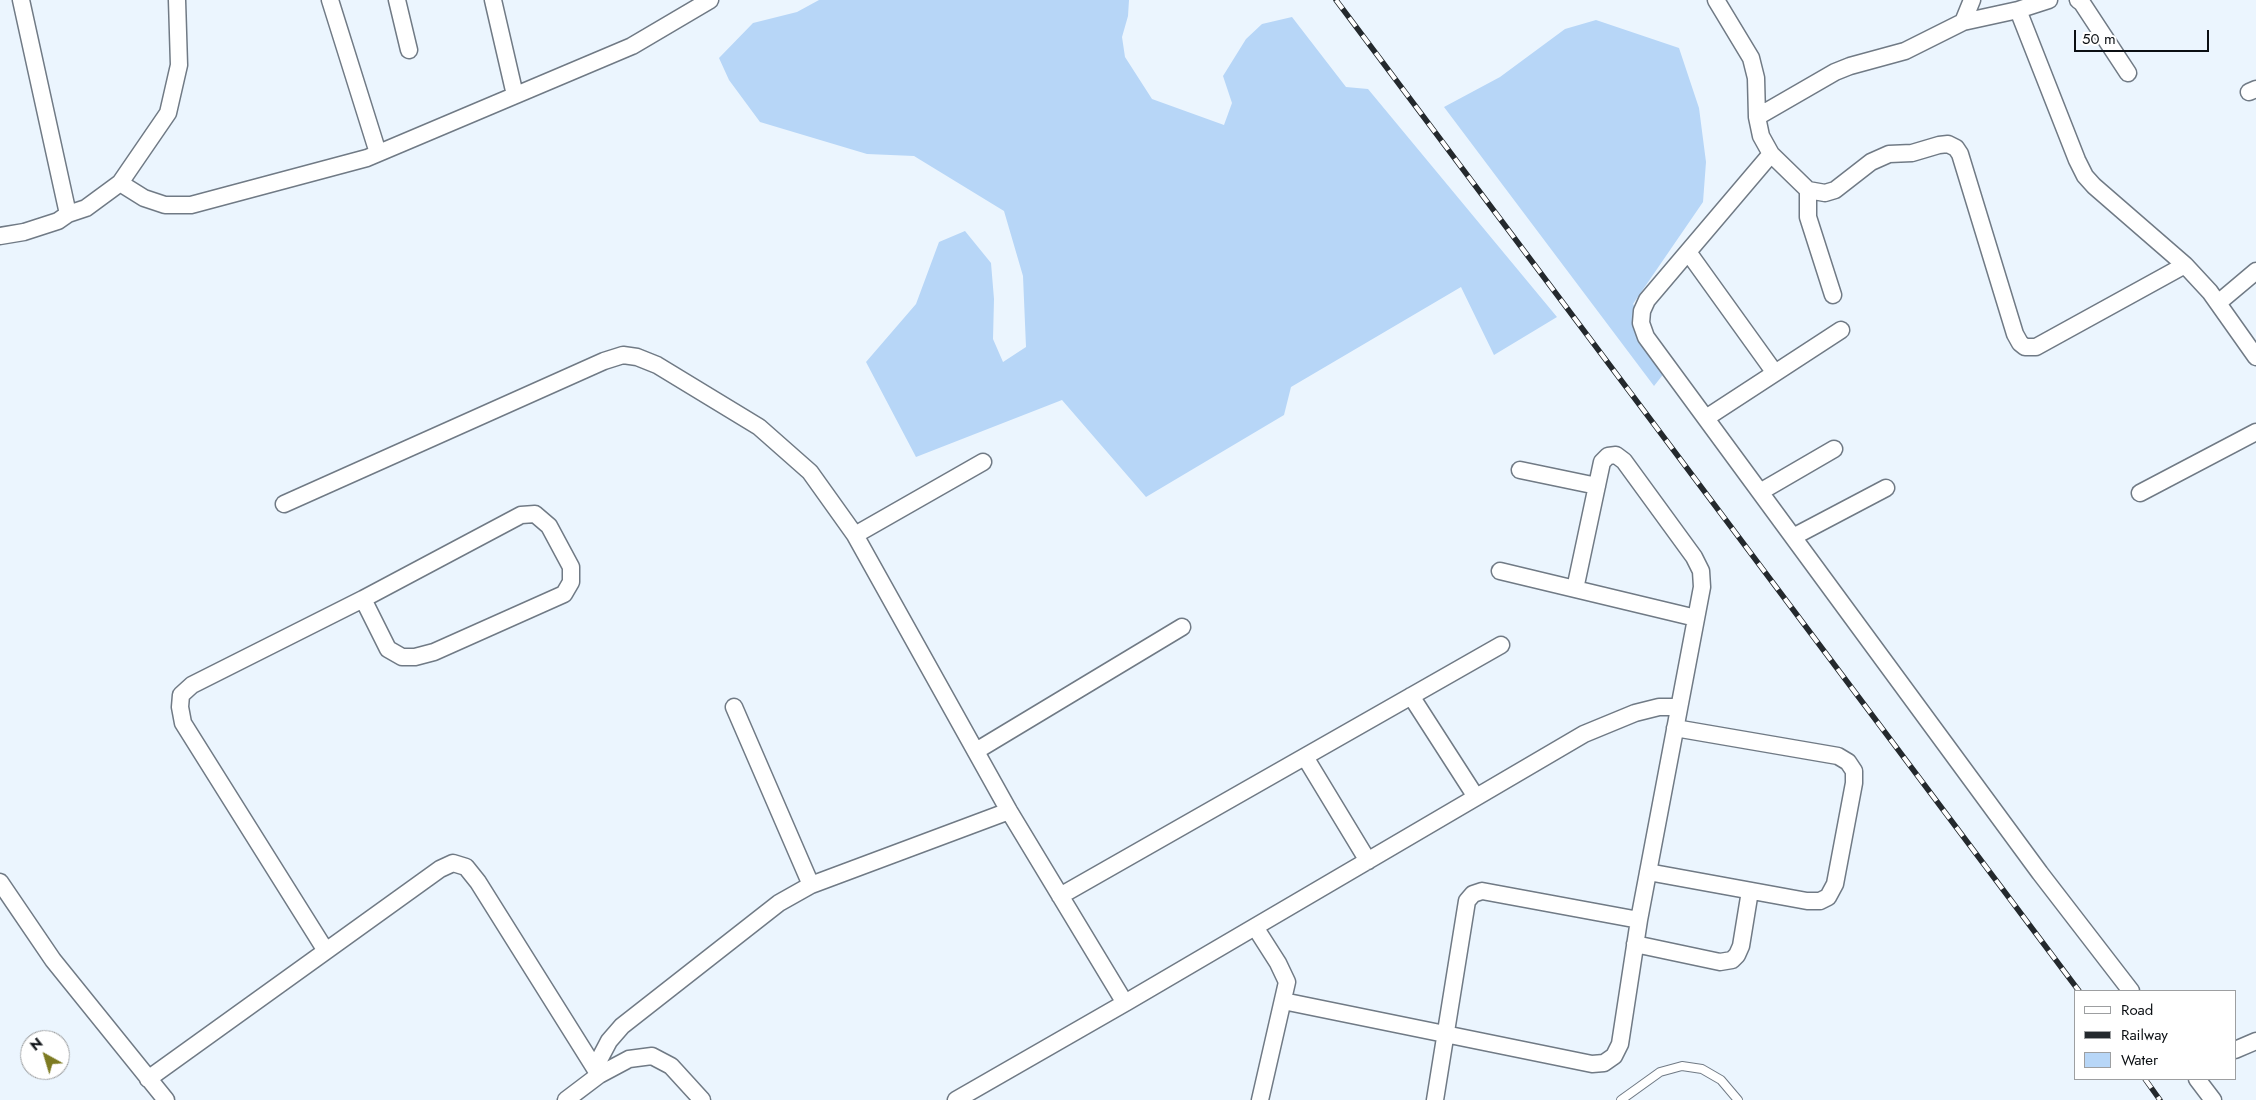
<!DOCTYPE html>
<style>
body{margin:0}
#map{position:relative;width:2256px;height:1100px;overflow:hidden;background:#ebf5fe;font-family:Jost,sans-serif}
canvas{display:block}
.legend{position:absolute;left:2074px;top:990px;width:162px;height:90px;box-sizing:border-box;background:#fff;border:1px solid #9d9fa1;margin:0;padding:6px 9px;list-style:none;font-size:15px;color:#0b0f13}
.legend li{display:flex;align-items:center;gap:10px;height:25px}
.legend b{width:25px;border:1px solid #9d9fa1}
.north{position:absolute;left:20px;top:1030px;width:50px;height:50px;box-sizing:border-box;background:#fff;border:1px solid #9d9fa1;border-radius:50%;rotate:321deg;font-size:14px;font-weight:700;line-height:20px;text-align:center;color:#0b0f13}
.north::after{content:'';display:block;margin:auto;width:18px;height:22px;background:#7d7b22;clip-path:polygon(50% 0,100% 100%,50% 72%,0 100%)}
.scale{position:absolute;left:2074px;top:30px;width:135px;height:22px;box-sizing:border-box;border:2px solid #0b0f13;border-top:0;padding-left:6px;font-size:15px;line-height:18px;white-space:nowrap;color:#0b0f13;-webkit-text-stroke:4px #fff;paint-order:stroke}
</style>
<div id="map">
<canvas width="2256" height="1100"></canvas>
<ul class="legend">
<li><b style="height:6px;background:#fff"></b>Road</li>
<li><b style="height:6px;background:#24292d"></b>Railway</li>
<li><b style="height:14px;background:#b7d6f7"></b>Water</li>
</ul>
<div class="north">N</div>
<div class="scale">50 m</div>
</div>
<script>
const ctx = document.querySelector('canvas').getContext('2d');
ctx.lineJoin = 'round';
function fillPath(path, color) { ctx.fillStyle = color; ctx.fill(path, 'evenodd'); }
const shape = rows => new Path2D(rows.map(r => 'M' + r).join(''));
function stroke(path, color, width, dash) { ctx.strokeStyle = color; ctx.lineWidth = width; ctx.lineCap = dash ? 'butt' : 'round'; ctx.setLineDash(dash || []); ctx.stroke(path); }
fillPath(shape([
 [819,0,1129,0,1128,16,1122,37,1125,57,1152,99,1224,125,1232,103,1223,76,1246,39,1262,24,1292,17,1346,87,1368,89,1557,317,1494,355,1461,287,1291,387,1284,415,1146,497,1062,400,916,457,866,362,916,304,939,242,965,231,991,263,994,299,993,339,1003,362,1026,347,1023,276,1004,211,914,156,867,154,760,122,729,80,719,58,753,23,797,12],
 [1596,20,1679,48,1699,108,1706,162,1703,202,1633,304,1673,362,1654,386,1444,107,1500,77,1565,29]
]), '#b7d6f7');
const service = shape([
 [1621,1100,1660,1072,1682,1066,1702,1069,1721,1080,1738,1100]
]);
const minor = shape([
 [21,0,68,214],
 [330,0,378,153],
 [397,0,409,50],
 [493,0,515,95],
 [1716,0,1751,58,1756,78,1757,117,1761,136,1771,154,1808,190,1825,193,1835,190,1871,162,1889,154,1912,153,1939,145,1948,144,1956,148,1960,154,2015,334,2020,343,2025,347,2036,347,2185,265,2210,292,2256,357],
 [2078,0,2082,3,2128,73],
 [2018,10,2049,0],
 [1963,22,1972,0],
 [2249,92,2256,89],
 [1757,117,1835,72,1850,66,1905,51,1963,22,2018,10,2077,160,2085,176,2094,186,2185,265],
 [1771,154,1647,300,1642,311,1641,323,1646,337,2040,873,2131,991],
 [120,183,144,198,165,205,191,205,367,158,632,46,710,0],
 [1808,190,1808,217,1833,295],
 [0,236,24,232,58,221,68,214,86,208,120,183,168,113,179,65,177,0],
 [1688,252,1775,373],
 [2218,303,2256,271],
 [1706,418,1841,330],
 [1520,470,1597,486],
 [1760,492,1834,449],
 [2140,493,2256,432],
 [284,504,604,361,623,355,637,357,657,365,759,427,810,472,855,535,1009,811,1125,1003,1584,734,1635,713,1659,707,1679,707],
 [855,535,983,462],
 [1793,537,1886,488],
 [1500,571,1696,618],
 [1411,696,1476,797],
 [734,707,811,885],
 [976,751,1182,627],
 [1305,757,1368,861],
 [1648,872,1807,901,1820,901,1828,897,1835,884,1854,783,1854,771,1848,762,1838,756,1675,728],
 [0,882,53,960,166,1100],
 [1060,896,1501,645],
 [1255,927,1278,963,1287,982,1260,1100],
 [1635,944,1720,962,1732,960,1737,955,1741,946,1750,891],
 [326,951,440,869,453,863,466,867,478,882,599,1075,629,1059,652,1056,671,1066,702,1100],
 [1283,1001,1592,1064,1604,1063,1614,1056,1620,1044,1639,920],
 [2235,1050,2256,1041],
 [148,1079,326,951,183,723,180,707,181,695,192,685,363,599,521,515,535,514,549,526,571,567,571,582,564,594,434,652,415,657,402,657,388,649,363,599],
 [2197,1079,2213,1100],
 [566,1100,599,1075,599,1060,609,1041,622,1026,779,903,811,885,1009,811],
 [956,1100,1125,1003],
 [1435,1100,1467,901,1473,894,1482,891,1639,920,1702,587,1701,571,1694,557,1624,461,1616,455,1608,456,1602,462,1575,589]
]);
stroke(service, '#707a85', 10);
stroke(minor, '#707a85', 19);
stroke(service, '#fff', 8);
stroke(minor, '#fff', 16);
const rail = shape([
 [1336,0,2079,991],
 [2145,1079,2160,1100]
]);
stroke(rail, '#24292d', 5.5);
stroke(rail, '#fff', 4, [11]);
</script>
